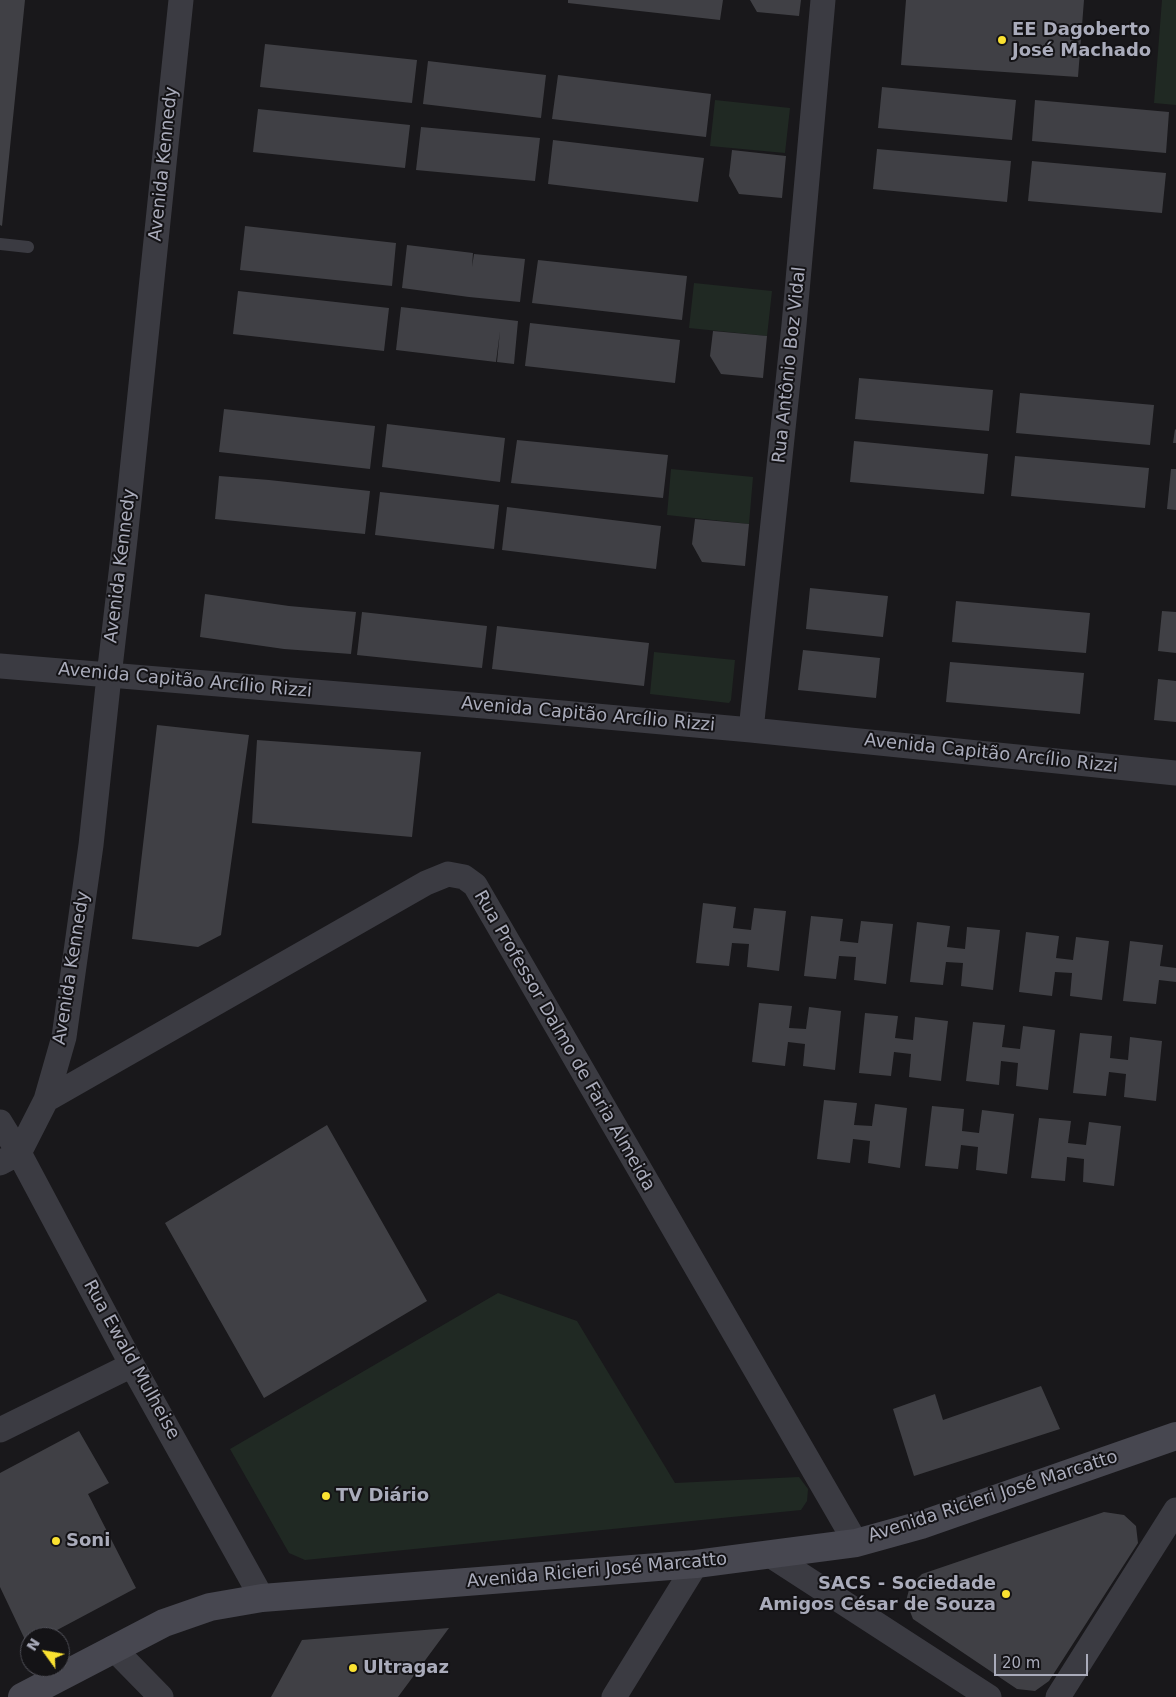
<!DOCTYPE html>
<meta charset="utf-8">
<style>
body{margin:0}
#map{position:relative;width:1176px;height:1697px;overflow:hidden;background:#19181b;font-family:"DejaVu Sans",sans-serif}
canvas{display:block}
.north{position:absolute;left:20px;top:1627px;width:50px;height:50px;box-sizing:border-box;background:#141316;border:1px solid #505058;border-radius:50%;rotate:302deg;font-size:14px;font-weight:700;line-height:20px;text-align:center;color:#aaacbb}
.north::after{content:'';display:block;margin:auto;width:18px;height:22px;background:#fae131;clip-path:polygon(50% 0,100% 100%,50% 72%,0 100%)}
.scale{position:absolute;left:994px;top:1654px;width:94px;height:22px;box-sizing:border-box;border:2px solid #aaacbb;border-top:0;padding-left:6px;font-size:15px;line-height:18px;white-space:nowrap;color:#aaacbb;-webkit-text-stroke:4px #141316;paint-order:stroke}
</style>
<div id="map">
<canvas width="1176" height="1697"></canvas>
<div class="north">N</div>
<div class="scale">20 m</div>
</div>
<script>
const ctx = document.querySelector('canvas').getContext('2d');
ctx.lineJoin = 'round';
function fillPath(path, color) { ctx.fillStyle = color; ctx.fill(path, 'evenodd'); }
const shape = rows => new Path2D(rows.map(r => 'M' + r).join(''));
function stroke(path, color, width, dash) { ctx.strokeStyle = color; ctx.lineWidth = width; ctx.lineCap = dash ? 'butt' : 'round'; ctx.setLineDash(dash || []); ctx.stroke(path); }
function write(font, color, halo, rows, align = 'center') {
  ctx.font = font + ' "DejaVu Sans",sans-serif'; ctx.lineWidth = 4; ctx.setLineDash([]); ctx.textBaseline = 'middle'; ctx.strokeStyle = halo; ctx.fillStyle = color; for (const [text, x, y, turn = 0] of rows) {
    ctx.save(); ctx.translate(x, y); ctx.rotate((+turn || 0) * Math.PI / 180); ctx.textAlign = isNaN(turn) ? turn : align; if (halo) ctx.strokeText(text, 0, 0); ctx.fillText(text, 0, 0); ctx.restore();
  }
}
fillPath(shape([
 [1162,0,1176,0,1176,105,1154,103],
 [715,100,790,108,785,153,710,146],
 [694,283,772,291,767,336,689,328],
 [671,469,753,477,749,524,667,515],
 [654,652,735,660,731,700,729,703,650,694],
 [498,1293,577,1321,675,1483,799,1477,808,1489,807,1501,801,1510,305,1560,289,1553,230,1449]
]), '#202923');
fillPath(shape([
 [0,0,25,0,2,226,0,225],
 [568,0,723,0,720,20,568,3],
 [750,0,801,0,799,16,757,12],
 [906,0,1084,0,1078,77,901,65],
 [265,44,417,60,412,103,260,87],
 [428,61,546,75,541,118,423,104],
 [558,75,711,94,706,137,552,119],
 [882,87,1016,100,1012,140,878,128],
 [1035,100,1169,112,1166,153,1032,141],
 [258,109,410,125,405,168,253,152],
 [421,127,540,138,535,181,416,170],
 [553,140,704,158,698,202,548,184],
 [877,149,1011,161,1007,202,873,189],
 [732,150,786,156,782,198,739,194,729,176],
 [1032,161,1166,173,1162,213,1028,201],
 [245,226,396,243,392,286,240,270],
 [407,245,473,253,472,267,474,254,525,259,520,302,469,297,402,288],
 [538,260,687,276,682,320,532,303],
 [238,291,389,308,384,351,233,334],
 [401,307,518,321,514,364,497,362,500,331,496,362,396,350],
 [530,323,680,340,675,383,525,366],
 [713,331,767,336,763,378,721,374,710,356],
 [859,378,993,390,989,431,855,419],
 [1020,393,1154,405,1150,445,1016,433],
 [224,409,375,426,370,469,219,452],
 [387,424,505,438,500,482,382,467],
 [1175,429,1176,430,1176,443,1173,443],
 [517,440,668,455,663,498,511,483],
 [854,441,988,454,984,494,850,482],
 [1015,456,1149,468,1145,508,1011,496],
 [1171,469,1176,469,1176,510,1167,509],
 [219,476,269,480,370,491,365,534,215,519],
 [380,492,499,505,494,549,375,535],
 [507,507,661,526,656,569,502,550],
 [695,519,749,524,745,566,702,562,692,544],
 [810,588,888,596,883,637,806,629],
 [205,594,289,606,356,612,351,654,284,649,200,637],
 [956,601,1090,613,1086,653,952,642],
 [1162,611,1176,612,1176,653,1158,651],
 [362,612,487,626,482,668,357,655],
 [497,626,649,643,644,686,492,669],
 [803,650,880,658,876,698,798,690],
 [950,662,1084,673,1080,714,946,702],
 [1158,679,1176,681,1176,722,1154,720],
 [157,725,249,735,221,935,198,947,132,939],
 [257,740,421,752,412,837,252,823],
 [703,903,736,907,733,928,751,930,754,908,786,911,779,971,747,967,749,944,732,943,729,966,696,963],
 [811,916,843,919,840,941,858,943,861,921,893,924,886,984,854,980,856,957,839,956,836,979,804,976],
 [917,922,950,926,947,947,965,949,967,927,1000,930,993,990,961,986,963,963,946,962,943,985,910,982],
 [1026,932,1059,936,1056,958,1073,960,1076,937,1109,941,1102,1000,1070,996,1072,973,1055,972,1052,996,1019,992],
 [1130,941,1163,945,1160,966,1176,968,1176,982,1159,980,1156,1004,1123,1001],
 [759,1003,792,1006,789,1028,806,1029,809,1007,841,1011,835,1070,803,1066,805,1044,788,1042,785,1066,752,1062],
 [865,1013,898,1016,895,1038,913,1040,915,1017,948,1021,941,1081,909,1077,911,1054,894,1052,891,1076,859,1073],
 [973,1022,1005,1025,1002,1047,1020,1049,1023,1026,1055,1030,1048,1090,1016,1086,1018,1063,1001,1061,999,1085,966,1081],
 [1080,1033,1112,1036,1110,1058,1128,1060,1130,1037,1162,1041,1156,1101,1124,1097,1126,1074,1109,1072,1106,1096,1073,1093],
 [824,1100,857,1103,854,1125,872,1126,875,1104,907,1108,900,1168,868,1163,870,1141,853,1139,850,1163,817,1159],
 [932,1106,964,1109,962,1131,979,1133,982,1110,1014,1114,1007,1174,976,1170,978,1147,961,1145,958,1169,925,1166],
 [1039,1118,1071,1121,1068,1143,1086,1145,1089,1122,1121,1126,1114,1186,1083,1182,1084,1159,1067,1157,1065,1181,1031,1178],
 [327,1125,427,1301,264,1398,165,1223],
 [1041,1386,1060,1429,914,1476,893,1409,935,1394,943,1420],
 [79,1431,109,1483,88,1494,136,1588,44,1637,30,1637,30,1645,28,1646,0,1587,0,1473],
 [1104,1512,1124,1515,1136,1526,1138,1543,1049,1681,1035,1691,1017,1689,913,1619,906,1601,910,1586,922,1574],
 [449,1628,398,1697,271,1697,302,1640]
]), '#404045');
stroke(shape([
 [0,244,28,247]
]), '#3b3b42', 12);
stroke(shape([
 [0,666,496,707,751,730,1176,773],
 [751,730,794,325,823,0],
 [46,1100,426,883,448,874,464,877,475,885,856,1543],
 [0,1122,19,1153,132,1365,262,1598],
 [0,1163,19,1153,46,1100,64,1037,91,845,109,676,125,539,181,0],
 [0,1430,132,1365],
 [770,1555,989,1697],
 [113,1648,161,1697],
 [614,1697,696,1564],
 [1058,1697,1176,1510]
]), '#3b3b42', 25);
stroke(shape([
 [22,1697,164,1623,210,1607,262,1598,696,1564,856,1543,921,1525,1176,1436]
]), '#474750', 28);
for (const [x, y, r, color] of [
 [1002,40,5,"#fae131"],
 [326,1496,5,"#fae131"],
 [56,1541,5,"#fae131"],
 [1006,1594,5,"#fae131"],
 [353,1668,5,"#fae131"]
]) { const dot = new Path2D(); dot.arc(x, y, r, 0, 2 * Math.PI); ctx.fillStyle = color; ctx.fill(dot); stroke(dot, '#141316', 2); }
write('bold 18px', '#aaacbb', '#141316', [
 ["EE Dagoberto",1012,30],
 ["José Machado",1012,51],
 ["TV Diário",336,1496],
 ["Soni",66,1541],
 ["SACS - Sociedade",996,1584,"right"],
 ["Amigos César de Souza",996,1605,"right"],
 ["Ultragaz",363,1668]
], 'left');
write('18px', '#aaacbb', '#141316', [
 ["Avenida Kennedy",164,164,-84],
 ["Rua Antônio Boz Vidal",790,365,-84],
 ["Avenida Kennedy",121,566,-83],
 ["Avenida Capitão Arcílio Rizzi",185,681,5],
 ["Avenida Capitão Arcílio Rizzi",588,715,5],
 ["Avenida Capitão Arcílio Rizzi",991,754,6],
 ["Avenida Kennedy",72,968,-81],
 ["Rua Professor Dalmo de Faria Almeida",564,1041,60],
 ["Rua Ewald Mulheise",131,1360,61],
 ["Avenida Ricieri José Marcatto",993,1497,-18],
 ["Avenida Ricieri José Marcatto",597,1571,-5]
]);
</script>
